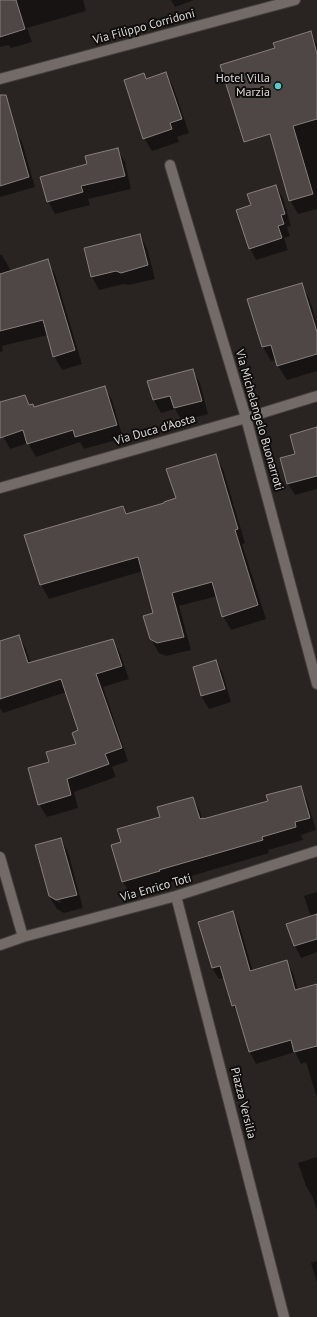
<!DOCTYPE html>
<style>
body{margin:0}
canvas{display:block;background:#292421}
</style>
<canvas width="317" height="1317"></canvas>
<script>
const ctx = document.querySelector('canvas').getContext('2d');
ctx.lineJoin = 'round';
function fillPath(path, color) { ctx.fillStyle = color; ctx.fill(path, 'evenodd'); }
const shape = rows => new Path2D(rows.map(r => 'M' + r).join(''));
function stroke(path, color, width, dash) { ctx.strokeStyle = color; ctx.lineWidth = width; ctx.lineCap = dash ? 'butt' : 'round'; ctx.setLineDash(dash || []); ctx.stroke(path); }
function write(font, color, halo, rows, align = 'center') {
  ctx.font = font + ' "PT Sans",sans-serif'; ctx.lineWidth = 4; ctx.setLineDash([]); ctx.textBaseline = 'middle'; ctx.strokeStyle = halo; ctx.fillStyle = color; for (const [text, x, y, turn = 0] of rows) {
    ctx.save(); ctx.translate(x, y); ctx.rotate((+turn || 0) * Math.PI / 180); ctx.textAlign = isNaN(turn) ? turn : align; if (halo) ctx.strokeText(text, 0, 0); ctx.fillText(text, 0, 0); ctx.restore();
  }
}
fillPath(shape([
 [0,0,83,0,86,11,27,28,32,42,11,48,9,45,0,47],
 [171,0,194,0,175,7],
 [310,33,317,44,317,209,298,214,290,200,276,49],
 [166,73,173,86,189,133,177,137,179,142,152,151,144,138,144,74,147,80],
 [15,130,22,142,35,187,0,197,0,134],
 [117,149,125,162,131,189,88,199,90,205,55,214,48,201],
 [276,186,283,198,291,226,287,227,290,236,284,238,288,250,256,260,250,248,252,206],
 [140,235,147,248,155,279,129,285,124,284,99,290,92,277,85,249],
 [0,255,2,255,11,271,47,261,55,274,82,364,62,370,54,356,48,335,2,346,3,351,0,352],
 [301,284,309,298,317,322,317,371,287,380,278,366,276,360,271,361,263,347,248,300],
 [192,370,200,383,208,414,182,421,175,409,161,413,154,400],
 [104,387,112,400,123,438,84,449,80,442,36,457,28,443,10,449,3,436,0,427,0,403,24,396,30,406,34,408],
 [317,428,317,489,295,495,288,484,296,454],
 [215,455,223,469,245,543,242,544,266,619,231,630,223,616,217,596,179,606,191,650,166,656,159,653,151,639,155,614,143,571,49,599,41,585,25,536,123,507,128,515,177,499],
 [19,636,26,649,31,664,113,640,120,653,129,679,103,687,128,761,112,767,116,777,74,792,78,808,47,817,39,804,50,762,77,745,80,731,66,692,3,713,0,708,0,642],
 [216,661,223,674,231,702,209,709,201,696],
 [300,787,307,800,316,830,301,835,303,840,268,850,269,853,131,894,123,882,113,846,122,843,193,798,200,811,203,821,269,802],
 [61,839,68,852,83,908,64,913,57,909,49,896],
 [53,897,61,901,60,903,53,899],
 [317,892,317,952,301,958,295,946,288,924,311,917,304,896],
 [233,913,239,924,253,971,287,961,293,973,298,990,317,985,317,1098,306,1062,301,1064,295,1052,256,1064,250,1052,240,1017,233,1006,225,978,219,979,212,968],
 [317,1157,317,1211,313,1198,306,1186,298,1163],
 [317,1261,317,1283,311,1263]
]), '#0007');
const building = shape([
 [0,0,16,0,25,29,0,37,0,0],
 [311,31,317,54,317,119,293,126,313,194,289,201,270,134,244,142,220,65,275,48,273,43,311,31],
 [166,72,182,119,170,123,172,129,143,139,124,80,144,73,146,79,166,72],
 [0,95,6,95,29,177,0,186,0,95],
 [118,148,125,176,81,186,83,192,47,202,40,177,87,164,85,156,118,148],
 [276,185,285,214,281,215,284,224,278,226,282,238,249,249,236,210,251,205,247,194,276,185],
 [140,234,148,265,121,273,116,271,91,277,84,248,140,234],
 [48,259,75,350,53,357,43,320,0,331,0,274,48,259],
 [302,283,317,332,317,354,277,366,271,345,262,347,247,299,302,283],
 [193,369,202,401,174,408,170,396,153,400,147,381,193,369],
 [105,386,117,425,75,437,73,430,27,444,23,430,0,438,0,402,25,395,29,405,33,404,34,407,105,386],
 [317,427,317,476,287,484,280,458,295,454,290,435,317,427],
 [216,454,238,529,235,530,258,605,222,617,212,582,172,593,184,637,157,643,150,639,143,616,153,613,138,557,40,585,24,535,123,506,126,514,164,503,164,502,176,498,166,469,216,454],
 [19,635,28,663,113,639,122,666,96,674,122,748,105,754,109,764,67,779,71,795,38,805,28,768,49,762,46,752,76,744,72,733,78,730,61,679,0,699,0,641,19,635],
 [216,660,225,689,201,696,193,667,216,660],
 [301,786,310,818,295,822,296,827,262,837,263,840,159,870,160,871,122,882,111,845,121,842,117,829,160,817,157,807,193,797,200,819,203,818,203,819,268,801,266,795,301,786],
 [61,838,77,895,56,900,49,896,35,845,61,838],
 [233,911,250,971,287,960,295,990,317,984,317,1046,294,1052,291,1040,249,1052,235,1005,232,1006,220,966,212,968,198,922,233,911],
 [317,914,317,939,294,946,286,924,317,914]
]);
fillPath(building, '#4e4745');
stroke(building, '#867f7c', 1);
const street = shape([
 [0,79,295,0],
 [170,165,246,418,317,684],
 [0,488,246,418,317,396],
 [0,857,23,937],
 [176,896,284,1317],
 [0,945,23,937,176,896,317,851]
]);
stroke(street, '#433e3c', 12);
stroke(street, '#726b68', 10);
for (const [x, y, r, color] of [
 [278,86,4,"#52cdcc"]
]) { const dot = new Path2D(); dot.arc(x, y, r, 0, 2 * Math.PI); ctx.fillStyle = color; ctx.fill(dot); stroke(dot, '#100e0d', 1.5); }
write('12px', '#dedad8', '#100e0d', [
 ["Via Filippo Corridoni",144,27,-15],
 ["Via Michelangelo Buonarroti",259,420,74],
 ["Via Duca d'Aosta",155,430,-16],
 ["Via Enrico Toti",156,888,-16],
 ["Piazza Versilia",243,1103,76]
]);
write('12px', '#dedad8', '#100e0d', [
 ["Hotel Villa",270,79],
 ["Marzia",270,93]
], 'right');
</script>
